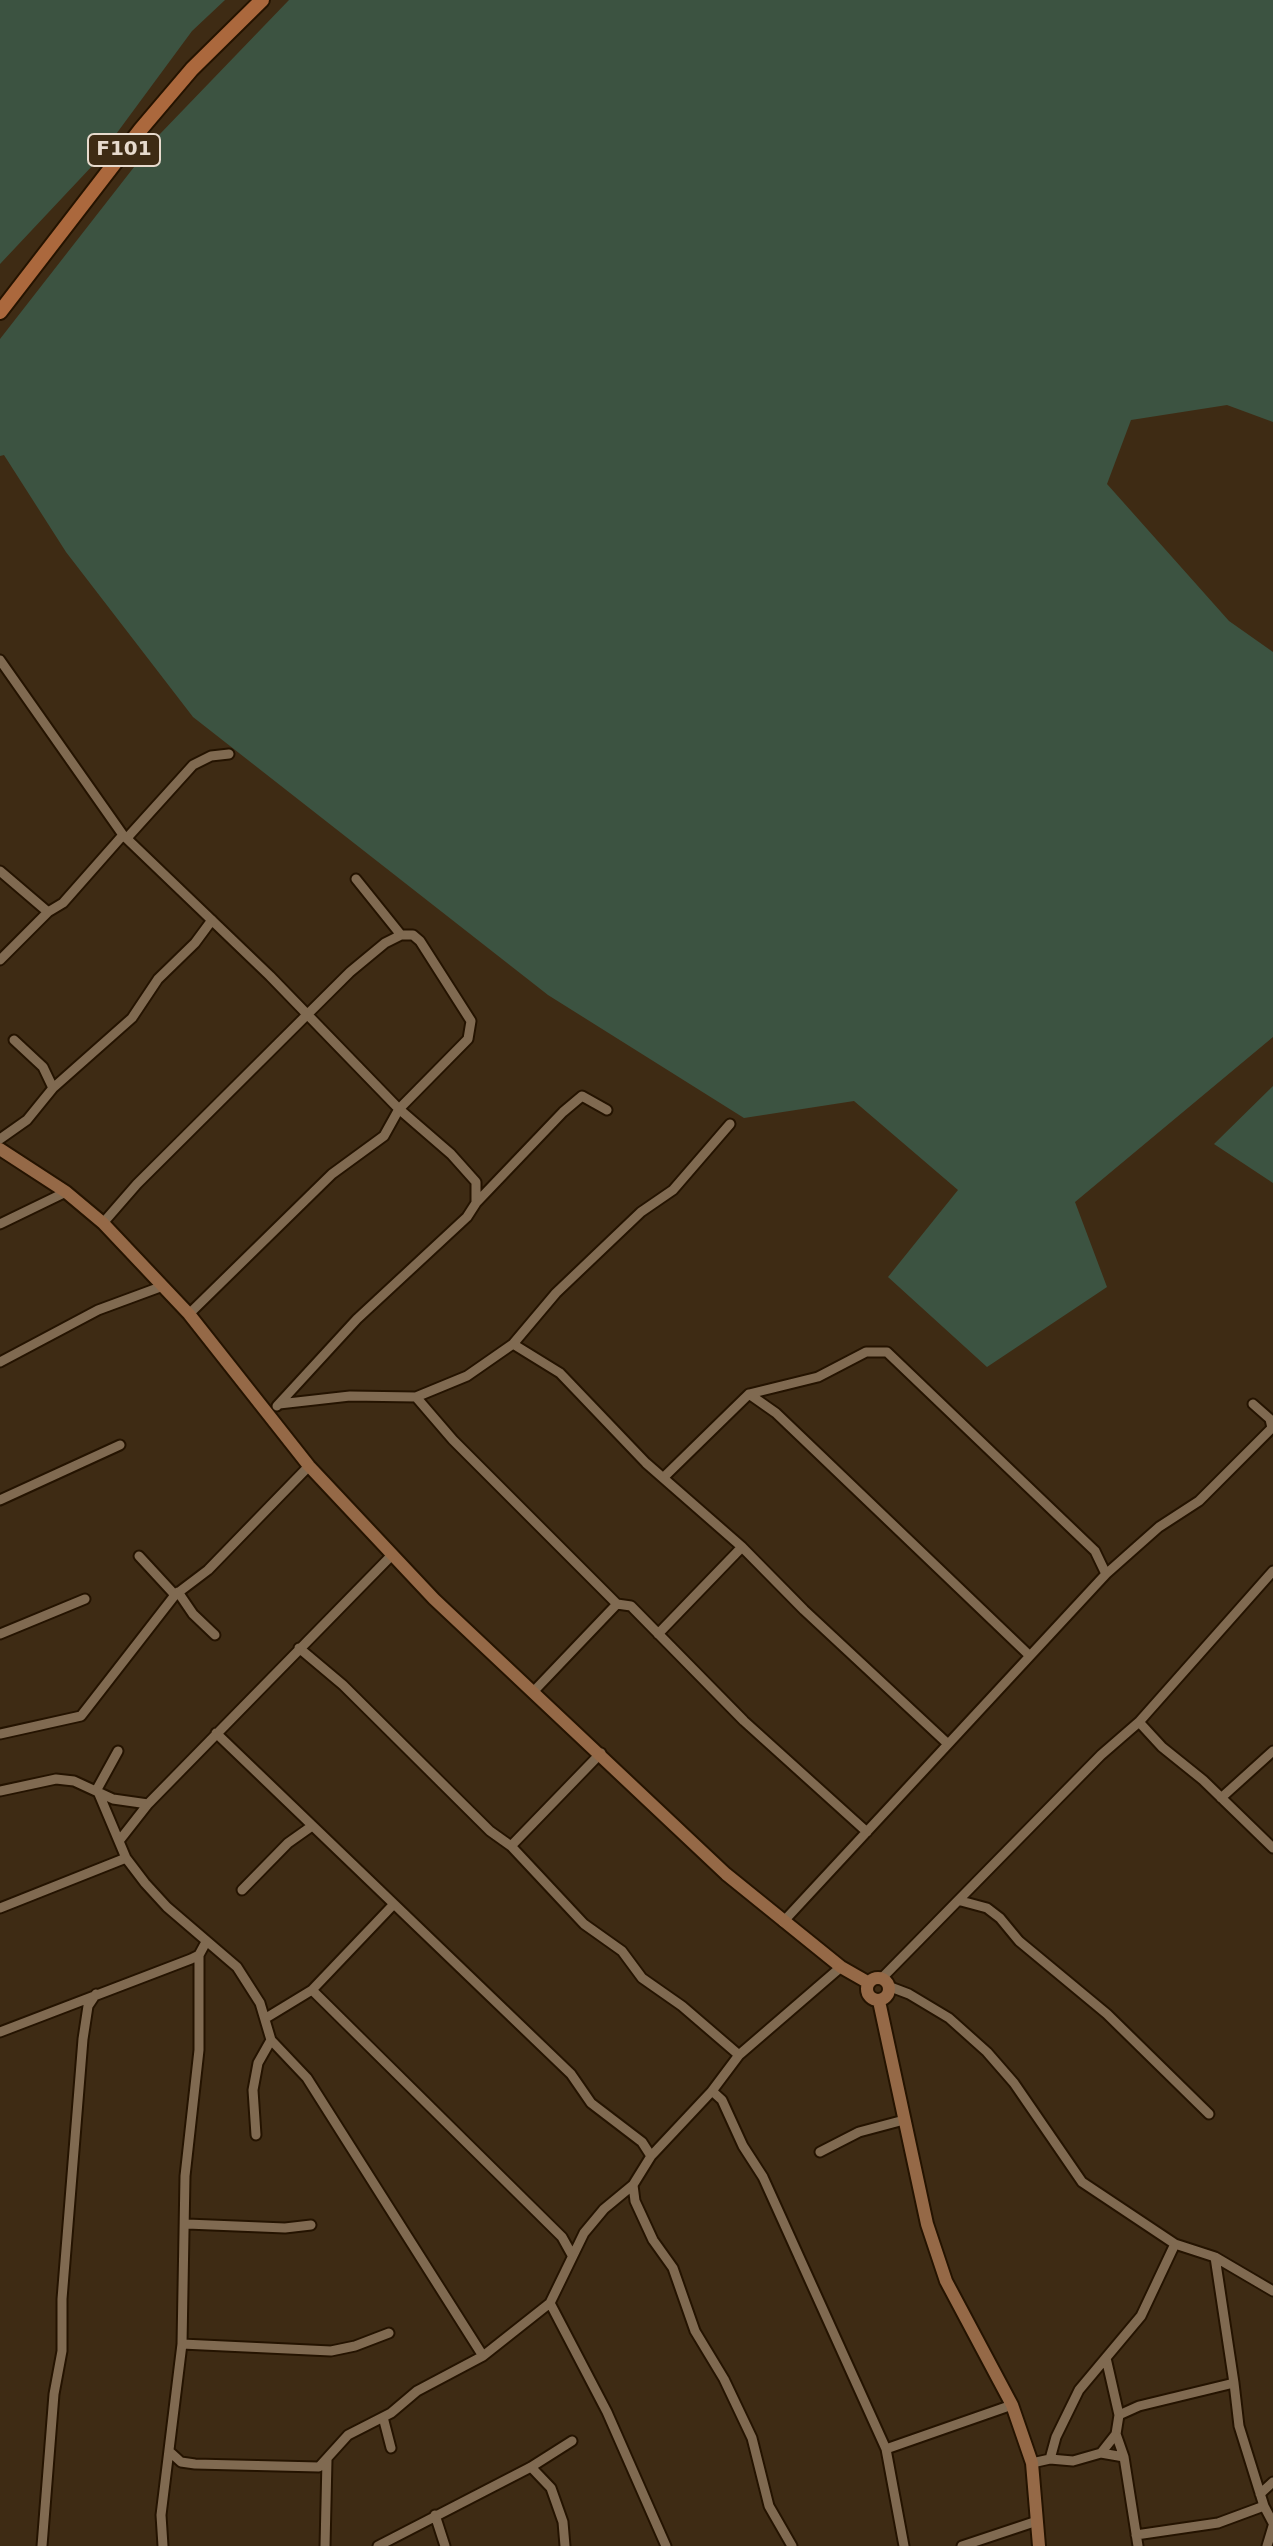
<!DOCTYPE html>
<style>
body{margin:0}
canvas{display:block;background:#3e2b14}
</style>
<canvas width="1273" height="2546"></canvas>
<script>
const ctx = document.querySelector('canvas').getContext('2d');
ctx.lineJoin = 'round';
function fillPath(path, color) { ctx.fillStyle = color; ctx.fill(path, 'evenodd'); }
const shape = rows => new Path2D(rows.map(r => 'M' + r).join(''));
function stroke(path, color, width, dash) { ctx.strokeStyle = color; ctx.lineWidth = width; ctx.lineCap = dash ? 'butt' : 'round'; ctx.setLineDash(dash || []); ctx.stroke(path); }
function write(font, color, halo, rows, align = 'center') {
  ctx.font = font + ' "DejaVu Sans",sans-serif'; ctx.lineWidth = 8; ctx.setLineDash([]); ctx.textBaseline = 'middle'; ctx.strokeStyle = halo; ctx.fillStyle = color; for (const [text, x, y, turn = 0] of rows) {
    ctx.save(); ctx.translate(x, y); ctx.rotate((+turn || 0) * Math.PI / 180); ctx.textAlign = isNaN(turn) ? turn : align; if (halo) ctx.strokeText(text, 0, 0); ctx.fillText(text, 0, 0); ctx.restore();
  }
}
fillPath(shape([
 [0,0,225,0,192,31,94,164,0,264],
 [289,0,1273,0,1273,422,1227,405,1131,420,1107,484,1229,621,1273,652,1273,1037,1075,1202,1107,1287,987,1367,888,1277,958,1190,854,1101,744,1118,548,995,193,717,66,552,4,455,0,456,0,339,159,135],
 [1273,1086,1273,1183,1214,1144]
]), '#3c5341');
const street = shape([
 [0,660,123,835,270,976,399,1109,451,1154,476,1182,476,1203],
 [127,838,193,765,211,756,229,754],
 [0,871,48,912],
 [356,879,401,935],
 [0,960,48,912,63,903,123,835],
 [14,1040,43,1067,53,1088],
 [0,1139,27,1120,53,1088,132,1018,158,979,195,943,212,920],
 [103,1223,137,1184,350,972,385,943,401,935,413,935,420,941,471,1021,468,1039,399,1109,384,1136,332,1174,189,1314],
 [0,1224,66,1192],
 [513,1344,560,1373,646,1463,742,1547,804,1610,948,1744],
 [0,1362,98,1310,163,1286],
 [749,1394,776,1413,1030,1656],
 [416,1397,453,1440,617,1604,631,1606,744,1721,867,1832],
 [279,1404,350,1396,416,1397,467,1376,513,1344,556,1293,641,1212,673,1190,730,1124],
 [277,1406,357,1319,467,1217,476,1203,563,1112,582,1096,607,1110],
 [665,1476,749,1394,818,1377,866,1352,887,1352,1095,1551,1106,1574,783,1922],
 [0,1500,120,1445],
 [139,1556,175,1595],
 [1106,1574,1159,1527,1199,1501,1272,1428,1270,1419,1253,1404],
 [178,1592,193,1614,215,1635],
 [0,1634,85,1599],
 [658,1634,742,1547],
 [299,1648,343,1685,490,1831,511,1846,584,1924,622,1951,642,1978,682,2006,739,2055],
 [533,1692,617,1604],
 [1139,1722,1273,1571],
 [0,1734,81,1716,175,1595,208,1570,309,1466],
 [0,1791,56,1779,74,1781,113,1799,148,1804],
 [96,1791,118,1751],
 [99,1794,126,1858,145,1883,167,1907,237,1967,260,2003,271,2040,307,2078,483,2356],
 [1221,1798,1273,1751],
 [119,1841,148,1804,390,1557],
 [511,1846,601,1753],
 [242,1890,288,1843,312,1826],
 [961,1901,987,1908,1000,1918,1019,1941,1107,2014,1209,2114],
 [0,1908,126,1858],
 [841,1967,739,2055,712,2091,722,2100,743,2146,763,2177,886,2449,904,2546],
 [881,1979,1101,1755,1139,1722,1162,1747,1203,1780,1273,1848],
 [888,1986,909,1994,949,2018,987,2052,1014,2083,1082,2182,1175,2244,1215,2257,1273,2291],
 [312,1990,562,2237,572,2255],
 [266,2018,312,1990,393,1905],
 [0,2032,191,1959,199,1955,206,1942],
 [256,2135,253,2090,258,2063,271,2040],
 [820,2152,859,2132,904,2120],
 [651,2156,712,2091],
 [633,2185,635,2201,653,2240,673,2268,695,2331,724,2379,752,2438,769,2506,792,2546],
 [187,2224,285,2228,311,2225],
 [550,2303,607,2412,666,2546],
 [182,2344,331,2351,355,2346,389,2333],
 [1234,2383,1239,2426,1264,2506,1273,2523],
 [1119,2415,1139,2406,1234,2383,1215,2257],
 [383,2417,391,2448],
 [1116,2434,1124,2457,1138,2546],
 [886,2449,1012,2405],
 [170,2452,181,2462,195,2464,319,2467,348,2435,391,2413,417,2391,483,2356,550,2303,584,2233,604,2209,633,2185,651,2156,642,2142,591,2103,571,2074,216,1733],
 [1101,2453,1116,2434,1119,2415,1106,2358],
 [1050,2459,1056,2437,1079,2390,1141,2316,1175,2244],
 [1032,2463,1050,2459,1073,2461,1101,2453,1124,2457],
 [531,2467,551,2488,563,2522,565,2546],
 [1260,2494,1273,2482],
 [435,2515,445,2546],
 [1136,2535,1218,2523,1264,2506],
 [42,2546,54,2394,62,2351,62,2299,83,2039,88,2006,96,1994],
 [163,2546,161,2515,182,2344,185,2176,199,2050,199,1955],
 [325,2546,327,2460],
 [378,2546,531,2467,572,2441],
 [962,2546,1037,2521],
 [1267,2546,1273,2526]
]);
const secondary = shape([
 [0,1149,66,1192,103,1223,189,1314,309,1466,434,1599,726,1874,841,1967,869,1983],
 '867 1989a11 11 0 1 1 22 0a11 11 0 1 1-22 0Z',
 [879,2001,927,2224,946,2281,1012,2405,1032,2463,1039,2546]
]);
const primary = shape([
 [0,312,141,129,192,69,262,0]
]);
stroke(street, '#241300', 13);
stroke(secondary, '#241300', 16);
stroke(primary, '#241300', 18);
stroke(street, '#806a51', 9);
stroke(secondary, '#956947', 12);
stroke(primary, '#ab683d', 14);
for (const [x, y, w] of [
 [124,150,72]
]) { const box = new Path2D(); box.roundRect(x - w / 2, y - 16, w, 32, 6); ctx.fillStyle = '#3e2b14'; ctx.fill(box); stroke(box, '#e7dacd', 2); }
write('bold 20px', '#e7dacd', null, [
 ["F101",124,150]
]);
</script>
